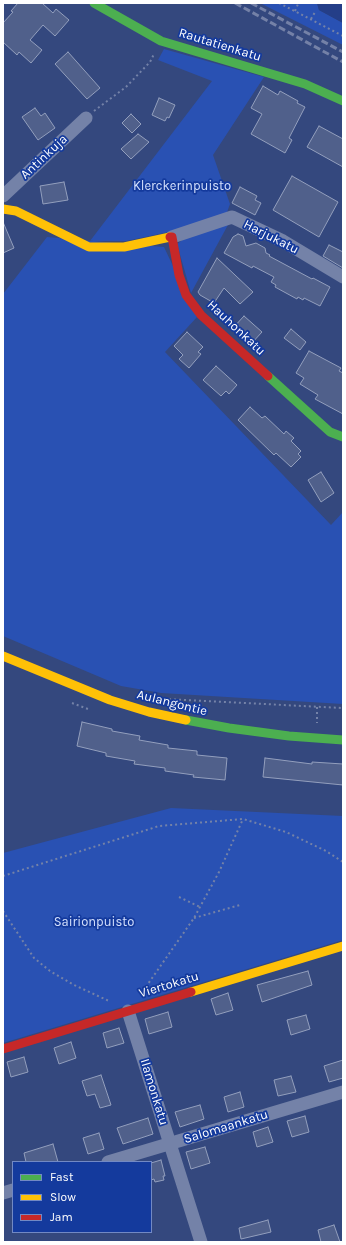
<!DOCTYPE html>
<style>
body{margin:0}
#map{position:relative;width:346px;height:1245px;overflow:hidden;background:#34487e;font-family:Karla,sans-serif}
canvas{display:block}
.frame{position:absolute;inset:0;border:4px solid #fff;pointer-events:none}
.legend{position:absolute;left:12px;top:1161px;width:140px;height:72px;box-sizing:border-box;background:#143a9d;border:1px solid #7289c4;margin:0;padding:5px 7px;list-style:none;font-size:12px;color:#fff}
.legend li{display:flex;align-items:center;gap:8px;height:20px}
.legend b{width:20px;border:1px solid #7289c4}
</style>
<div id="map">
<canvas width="346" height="1245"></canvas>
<div class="frame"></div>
<ul class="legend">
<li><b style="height:5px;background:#4caf50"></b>Fast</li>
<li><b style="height:5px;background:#ffc107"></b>Slow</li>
<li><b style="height:5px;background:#c62828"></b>Jam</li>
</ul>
</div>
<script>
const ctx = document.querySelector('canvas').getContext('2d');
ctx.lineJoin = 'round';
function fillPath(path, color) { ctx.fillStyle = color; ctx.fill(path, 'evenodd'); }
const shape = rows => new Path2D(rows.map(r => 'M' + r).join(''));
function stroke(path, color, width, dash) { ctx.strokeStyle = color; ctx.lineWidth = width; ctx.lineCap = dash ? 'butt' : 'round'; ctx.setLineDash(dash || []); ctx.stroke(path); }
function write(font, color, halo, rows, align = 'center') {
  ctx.font = font + ' Karla,sans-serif'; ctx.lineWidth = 3.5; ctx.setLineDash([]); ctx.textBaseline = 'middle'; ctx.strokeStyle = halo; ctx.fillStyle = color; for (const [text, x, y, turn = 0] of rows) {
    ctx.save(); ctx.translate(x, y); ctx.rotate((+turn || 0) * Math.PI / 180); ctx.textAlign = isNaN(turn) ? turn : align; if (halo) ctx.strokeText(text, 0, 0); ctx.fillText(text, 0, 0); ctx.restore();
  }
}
fillPath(shape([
 [260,3,317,3,319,10,343,23,343,45],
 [164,49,264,77,213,155,230,204,226,215,169,232,126,241,90,241,212,81,158,60],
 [229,223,191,293,177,244,185,238],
 [47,237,164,247,197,317,165,352,331,525,343,512,343,704,161,693,121,686,3,636,3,294],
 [171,808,343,816,343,940,3,1043,3,853]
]), '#2951b3');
fillPath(shape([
 [317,3,343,3,343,23,319,10]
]), '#243e88');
const building = shape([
 [18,3,42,3,53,13,56,9,69,20,55,36,43,25,30,40,42,50,31,63,19,52,17,55,3,42,3,23,13,12,11,11,18,3],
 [68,52,100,88,87,99,55,64,68,52],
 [263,86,278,95,280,91,298,101,297,103,305,107,289,138,292,140,285,153,251,134,262,114,251,108,263,86],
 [159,98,175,105,169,118,167,117,165,121,152,115,159,98],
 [35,108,41,116,45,113,55,128,38,140,22,117,35,108],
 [131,114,141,124,132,133,122,123,131,114],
 [319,126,343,139,343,167,307,147,319,126],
 [138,134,149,142,131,159,121,149,138,134],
 [292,176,338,202,319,237,273,210,292,176],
 [64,182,68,200,43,204,40,186,64,182],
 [240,187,257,196,255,200,261,203,255,215,232,203,240,187],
 [3,222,14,248,3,253,3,222],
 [238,234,243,236,246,246,256,243,265,248,266,253,270,255,269,256,312,279,313,278,330,287,320,306,304,298,303,300,298,297,297,299,275,287,276,285,271,282,274,277,253,266,252,268,224,253,233,237,238,234],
 [329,245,343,252,343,268,323,256,329,245],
 [217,258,253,292,240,304,224,288,214,303,200,295,198,292,217,258],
 [244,316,262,332,251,344,233,328,244,316],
 [291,329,306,342,300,350,284,338,291,329],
 [187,332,203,347,198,352,201,354,189,368,179,359,183,355,174,346,187,332],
 [309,351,341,368,339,371,343,373,343,414,315,399,318,395,300,384,304,378,296,373,309,351],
 [216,366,237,385,229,394,226,391,221,396,203,380,216,366],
 [250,407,262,418,265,416,284,434,286,431,294,438,291,441,301,451,298,454,301,457,291,467,276,453,274,455,238,420,250,407],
 [321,472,334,493,321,502,308,480,321,472],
 [82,722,112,729,112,731,140,736,139,740,168,745,168,748,197,751,197,755,227,758,225,780,193,777,194,775,165,771,165,768,134,764,135,761,106,756,106,753,77,746,82,722],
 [265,758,312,764,312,762,343,764,343,785,263,777,265,758],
 [308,971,312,985,262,1002,257,985,308,971],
 [228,993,233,1010,216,1015,211,999,228,993],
 [168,1012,172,1027,149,1034,145,1019,168,1012],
 [306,1015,310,1029,291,1035,287,1020,306,1015],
 [119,1028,124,1043,107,1048,103,1033,119,1028],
 [71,1042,76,1058,59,1064,54,1048,71,1042],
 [24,1057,28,1072,11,1077,7,1062,24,1057],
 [343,1060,343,1078,329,1082,324,1066,343,1060],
 [101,1075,111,1105,100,1108,95,1094,87,1096,82,1081,101,1075],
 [291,1076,296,1092,278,1096,274,1080,291,1076],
 [240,1092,244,1107,228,1112,224,1097,240,1092],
 [200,1105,204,1119,180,1127,175,1112,200,1105],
 [305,1116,309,1132,292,1137,287,1121,305,1116],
 [148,1118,153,1134,123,1144,117,1128,148,1118],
 [268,1127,273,1142,257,1147,253,1132,268,1127],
 [99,1133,104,1149,88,1154,83,1138,99,1133],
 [53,1144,58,1162,26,1162,24,1153,53,1144],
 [205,1147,210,1163,191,1169,186,1152,205,1147],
 [161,1160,165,1176,163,1176,164,1180,155,1182,154,1179,151,1180,151,1163,161,1160],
 [268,1220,271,1232,241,1239,239,1228,268,1220],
 [334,1225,340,1242,321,1242,318,1230,334,1225]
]);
fillPath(building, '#50608b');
stroke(building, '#939fbd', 1);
stroke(shape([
 [279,3,343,36],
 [295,11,298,4],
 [311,19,315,12],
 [94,111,126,87,150,62,154,54],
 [164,699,343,708],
 [72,703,88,709],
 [317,707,317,723],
 [3,876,159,826,243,819,286,832,326,851,343,862],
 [179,897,200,907],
 [3,911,34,958,50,971,74,985,109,1001],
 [194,918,240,905],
 [143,991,194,918,219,872,243,819]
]), '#7482a8', 2, [2, 3]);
stroke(shape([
 [3,196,86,118],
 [172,237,232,217,283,241,343,277],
 [128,1011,201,1242],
 [108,1162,343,1092],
 [3,1193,13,1190]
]), '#7482a8', 13);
stroke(shape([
 [94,3,161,41,305,84,343,101],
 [268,376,330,432,343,437],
 [186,720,229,728,289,736,343,740]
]), '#4caf50', 9);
stroke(shape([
 [3,209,16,211,89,247,124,247,170,237],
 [3,656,110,700,149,712,186,720],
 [191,992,343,946]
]), '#ffc107', 9);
stroke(shape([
 [170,237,172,237,179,275,186,295,201,315,268,376],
 [3,1049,191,992]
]), '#c62828', 9);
stroke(shape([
 [235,3,343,62],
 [251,3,343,52]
]), '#7481a7', 3, [7, 3]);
write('13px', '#fff', '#143a9d', [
 ["Rautatienkatu",220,45,17],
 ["Antinkuja",44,157,-43],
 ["Harjukatu",271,237,27],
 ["Hauhonkatu",236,328,43],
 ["Aulangontie",172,703,14],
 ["Viertokatu",169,985,-17],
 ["Ilamonkatu",154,1092,73],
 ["Salomaankatu",226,1127,-17]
]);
write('13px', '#d4e0fd', '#143a9d', [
 ["Klerckerinpuisto",182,186],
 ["Sairionpuisto",94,922]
]);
</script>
